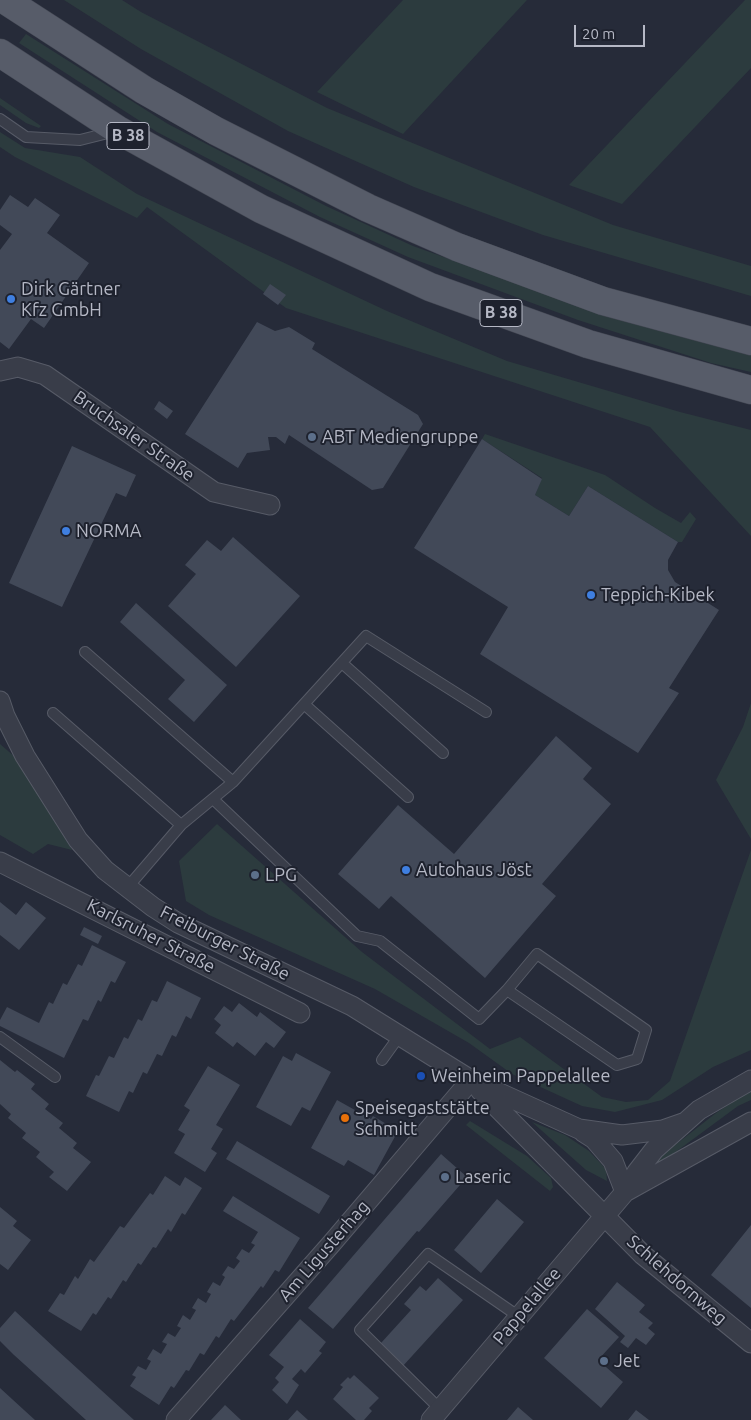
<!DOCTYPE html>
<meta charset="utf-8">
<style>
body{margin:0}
#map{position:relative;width:751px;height:1420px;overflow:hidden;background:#262b39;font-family:Ubuntu,sans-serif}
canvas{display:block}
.scale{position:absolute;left:574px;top:25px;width:71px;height:22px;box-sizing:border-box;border:2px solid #b5b8c5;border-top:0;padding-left:6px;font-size:15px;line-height:18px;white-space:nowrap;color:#b5b8c5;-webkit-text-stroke:4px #1e222e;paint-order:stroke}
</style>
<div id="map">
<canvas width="751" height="1420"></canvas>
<div class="scale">20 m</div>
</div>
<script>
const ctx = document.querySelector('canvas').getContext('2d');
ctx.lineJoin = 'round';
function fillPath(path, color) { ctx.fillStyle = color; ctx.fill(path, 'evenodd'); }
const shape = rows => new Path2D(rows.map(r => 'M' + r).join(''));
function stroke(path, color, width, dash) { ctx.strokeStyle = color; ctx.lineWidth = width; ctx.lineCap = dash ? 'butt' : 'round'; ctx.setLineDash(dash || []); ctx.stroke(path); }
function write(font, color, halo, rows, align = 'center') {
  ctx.font = font + ' Ubuntu,sans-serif'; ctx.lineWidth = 4; ctx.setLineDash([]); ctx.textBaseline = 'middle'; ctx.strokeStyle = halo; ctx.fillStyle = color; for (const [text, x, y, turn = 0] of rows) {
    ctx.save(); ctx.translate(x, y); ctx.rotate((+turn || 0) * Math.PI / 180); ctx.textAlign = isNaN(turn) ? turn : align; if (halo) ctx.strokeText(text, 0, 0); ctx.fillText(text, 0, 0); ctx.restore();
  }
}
fillPath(shape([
 [64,0,122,0,141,12,327,108,613,225,751,266,751,296,543,235,414,187,288,131,141,49],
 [403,0,527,0,403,134,317,92],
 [745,0,751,0,751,68,622,204,569,185],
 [26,34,168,124,326,206,413,246,600,313,751,353,751,372,711,363,578,320,408,257,320,217,157,132,19,43],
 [0,98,41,126,39,128,26,123,0,105],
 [0,132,25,148,80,157,137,194,387,311,507,361,680,412,751,430,751,536,650,427,286,308,147,207,137,218,15,157,0,147],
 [485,434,605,475,655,508,681,523,690,512,696,519,682,542,678,542,588,486,569,516,535,495,542,478,482,439],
 [751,703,751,839,716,780,743,727],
 [0,744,15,757,72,850,48,844,33,854,0,835],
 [217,824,362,952,490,1049,520,1037,602,1097,626,1102,648,1100,670,1081,751,850,751,1050,713,1067,662,1100,615,1112,582,1106,512,1074,469,1043,375,989,209,915,186,901,179,861],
 [751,1090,751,1100,738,1106,654,1168,651,1164,716,1113],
 [470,1121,527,1156,551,1178,553,1187,550,1191,466,1125],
 [532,1122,565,1135,589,1151,606,1169,607,1181,586,1170]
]), '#2c3b3e');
fillPath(shape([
 [10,195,28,207,35,198,60,215,47,233,89,263,44,328,31,319,9,349,0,342,0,250,12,234,0,225,0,210],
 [270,284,286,295,278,305,263,294],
 [257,322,275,331,289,327,315,343,312,349,418,415,423,424,383,488,372,490,289,435,285,444,276,437,268,437,270,450,247,453,238,468,185,434],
 [159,401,173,411,167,419,154,409],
 [482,439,542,479,535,495,569,516,588,486,678,542,668,560,668,570,675,582,719,610,669,688,679,693,638,753,480,654,508,607,414,548],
 [72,446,136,475,126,497,116,493,62,607,9,583],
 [233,537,300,596,236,667,168,606,196,574,185,565,207,540,221,551],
 [136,603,227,685,194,722,168,699,185,680,120,622],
 [556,736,592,768,583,779,611,804,542,884,556,896,485,978,391,896,379,909,338,874,398,805,454,854],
 [0,902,16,915,26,902,46,918,19,950,0,935],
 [84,927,102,936,98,944,80,935],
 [92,945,126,962,115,983,111,981,101,1002,98,1000,88,1021,83,1019,64,1058,0,1026,0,1020,7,1007,39,1023,49,1002,53,1004,63,983,67,985,78,964,82,966],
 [167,981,201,998,191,1019,186,1016,176,1037,172,1035,162,1056,157,1054,147,1074,143,1072,133,1093,129,1091,119,1112,86,1096,96,1075,99,1076,109,1056,114,1058,124,1037,128,1039,138,1019,142,1021,152,1000,157,1002],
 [239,1003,257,1017,260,1012,286,1032,274,1048,266,1042,255,1056,237,1042,233,1047,215,1033,221,1025,214,1019,224,1006,232,1012],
 [296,1053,331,1072,310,1111,302,1107,291,1126,256,1107,283,1056,292,1061],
 [0,1060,15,1072,17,1070,35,1084,31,1089,49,1104,45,1109,63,1123,59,1128,77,1143,73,1148,91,1162,67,1191,49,1177,54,1172,36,1157,40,1152,22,1138,26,1133,8,1118,11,1114,0,1104],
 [208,1066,240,1085,216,1125,223,1129,211,1149,217,1153,205,1172,174,1153,185,1134,178,1130,190,1110,184,1106],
 [337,1100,371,1119,373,1116,398,1131,374,1175,348,1160,344,1166,311,1148],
 [237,1141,330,1196,319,1214,226,1159],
 [441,1154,467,1177,419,1232,417,1231,333,1329,308,1308],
 [165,1176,180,1186,185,1177,202,1188,185,1215,182,1213,171,1232,168,1229,156,1248,153,1247,141,1265,138,1263,126,1282,123,1280,111,1299,108,1297,96,1315,93,1313,81,1331,48,1311,60,1293,64,1295,75,1276,78,1279,90,1259,94,1262,120,1226,124,1228,150,1193,153,1195],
 [233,1196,300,1238,279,1272,275,1270,263,1288,261,1286,234,1321,231,1319,219,1338,216,1336,204,1355,200,1353,189,1371,186,1370,174,1388,171,1386,159,1405,130,1386,136,1377,132,1375,138,1366,146,1370,151,1361,147,1359,153,1349,161,1354,167,1344,162,1342,168,1333,175,1337,181,1328,177,1326,183,1315,190,1320,196,1310,192,1308,198,1298,206,1303,211,1294,207,1292,213,1282,220,1286,225,1277,222,1275,228,1266,234,1269,240,1261,236,1258,242,1249,249,1253,255,1245,251,1243,258,1232,223,1211],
 [497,1199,524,1222,481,1273,454,1250],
 [0,1207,17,1221,13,1226,31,1240,8,1270,0,1264],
 [751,1225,751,1308,711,1275],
 [438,1278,463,1300,402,1367,389,1356,391,1353,381,1343,411,1310,404,1304,420,1286,426,1291],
 [617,1282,645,1305,639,1312,653,1323,648,1328,655,1334,646,1345,636,1338,628,1348,620,1342,625,1336,595,1309],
 [587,1309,619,1337,598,1360,623,1382,601,1408,544,1358],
 [15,1311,57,1350,134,1420,86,1420,14,1355,0,1341,0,1328],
 [300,1319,326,1342,319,1351,322,1353,305,1373,301,1369,292,1379,299,1385,287,1404,272,1390,279,1382,275,1378,284,1367,269,1355],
 [354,1375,379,1398,369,1408,372,1411,364,1420,356,1420,333,1399,343,1387,340,1385,348,1377,350,1379],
 [0,1388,24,1410,35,1420,0,1420],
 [225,1405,241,1420,211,1420],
 [518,1407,533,1420,507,1420],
 [297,1410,308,1420,288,1420],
 [636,1410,649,1420,628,1420]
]), '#424958');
const lane = shape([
 [0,119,26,137,80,140,112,132],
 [85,652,233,782],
 [342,663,443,753],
 [304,704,408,797],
 [53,713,181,825],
 [213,799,357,936,380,941,479,1019,507,990,617,1065,637,1059,646,1030,537,954,507,990],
 [127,888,181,825,233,782,366,636,486,712],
 [0,1037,55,1077],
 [382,1060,400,1035],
 [440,1409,360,1330,428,1254,518,1316]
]);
const street = shape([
 [0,371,18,367,45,375,214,492,270,505],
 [0,701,5,716,25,756,78,840,105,870,153,907,178,923,352,1006,471,1080,579,1129,622,1135,663,1130,683,1123],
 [0,862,300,1013],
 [480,1090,643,1255,751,1343],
 [583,1132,594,1139,613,1161,625,1192],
 [625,1192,751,1122],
 [176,1420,332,1243,471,1080],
 [431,1420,625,1192,637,1172,654,1150,699,1110,751,1080]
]);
const primary = shape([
 [5,0,144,90,216,131,368,208,457,247,603,301,751,341],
 [0,53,118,130,261,209,430,287,588,344,751,390]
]);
stroke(lane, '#575b67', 12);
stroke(street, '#575b67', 21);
stroke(primary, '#424652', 29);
stroke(lane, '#393d49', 10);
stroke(street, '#393d49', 19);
stroke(primary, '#575c69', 28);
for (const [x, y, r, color] of [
 [11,299,5,"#3f7fe0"],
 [312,437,5,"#5c6f8a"],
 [66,531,5,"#3f7fe0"],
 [591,595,5,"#3f7fe0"],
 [406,870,5,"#3f7fe0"],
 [255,875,5,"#5c6f8a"],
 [421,1076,5,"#1a4fb4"],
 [345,1118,5,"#e8710a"],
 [445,1177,5,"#5c6f8a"],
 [604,1361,5,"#5c6f8a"]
]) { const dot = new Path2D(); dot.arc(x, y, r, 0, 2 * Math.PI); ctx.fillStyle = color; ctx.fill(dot); stroke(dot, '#1e222e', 2); }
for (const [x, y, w] of [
 [128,136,42],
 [501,313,42]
]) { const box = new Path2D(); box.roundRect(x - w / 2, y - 13.5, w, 27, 4); ctx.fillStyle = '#1e222e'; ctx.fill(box); stroke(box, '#b5b8c5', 1); }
write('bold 16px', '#b5b8c5', null, [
 ["B 38",128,136],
 ["B 38",501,313]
]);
write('18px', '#b5b8c5', '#1e222e', [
 ["Dirk Gärtner",21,289],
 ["Kfz GmbH",21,310],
 ["ABT Mediengruppe",322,437],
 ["NORMA",76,531],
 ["Teppich-Kibek",601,595],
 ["Autohaus Jöst",416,870],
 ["LPG",265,875],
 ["Weinheim Pappelallee",431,1076],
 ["Speisegaststätte",355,1108],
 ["Schmitt",355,1129],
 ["Laseric",455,1177],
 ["Jet",614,1361]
], 'left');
write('18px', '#b5b8c5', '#1e222e', [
 ["Bruchsaler Straße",134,436,35],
 ["Karlsruher Straße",151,936,27],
 ["Freiburger Straße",225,943,27],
 ["Am Ligusterhag",324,1251,-49],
 ["Schlehdornweg",677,1280,41],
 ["Pappelallee",527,1306,-50]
]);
</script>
